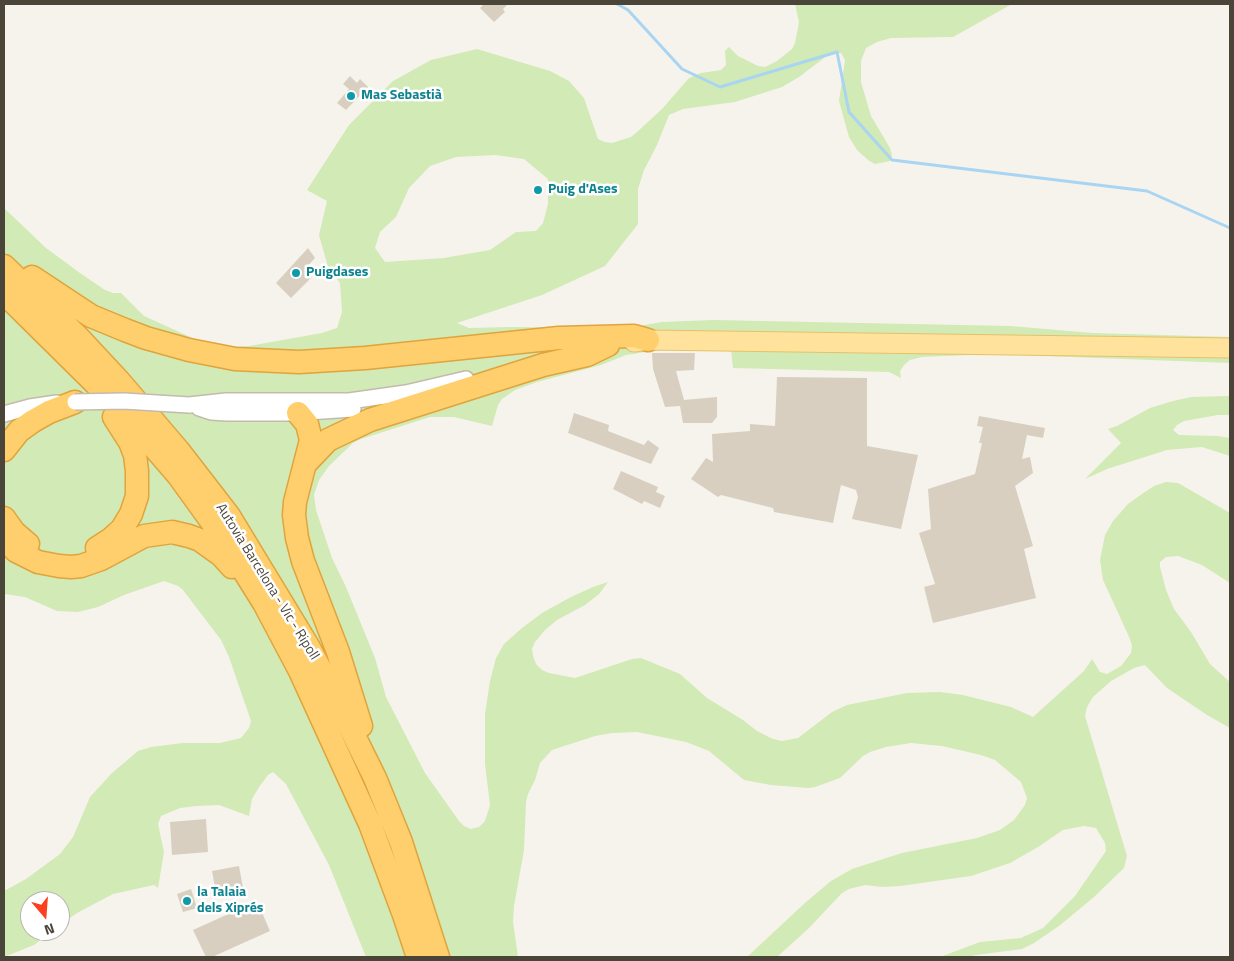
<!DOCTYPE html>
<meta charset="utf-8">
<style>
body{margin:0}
#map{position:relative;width:1234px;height:961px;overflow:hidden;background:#f6f3ec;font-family:"Titillium Web",sans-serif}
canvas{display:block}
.frame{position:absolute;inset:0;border:5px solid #4b4439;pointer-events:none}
.north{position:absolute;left:20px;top:891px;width:50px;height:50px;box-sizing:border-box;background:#fff;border:1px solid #b7b4b0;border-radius:50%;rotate:162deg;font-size:14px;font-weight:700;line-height:20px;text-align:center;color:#4b4439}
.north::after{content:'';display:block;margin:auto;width:18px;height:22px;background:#fc3f1d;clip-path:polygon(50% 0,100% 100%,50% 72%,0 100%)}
</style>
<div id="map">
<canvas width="1234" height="961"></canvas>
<div class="frame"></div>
<div class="north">N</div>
</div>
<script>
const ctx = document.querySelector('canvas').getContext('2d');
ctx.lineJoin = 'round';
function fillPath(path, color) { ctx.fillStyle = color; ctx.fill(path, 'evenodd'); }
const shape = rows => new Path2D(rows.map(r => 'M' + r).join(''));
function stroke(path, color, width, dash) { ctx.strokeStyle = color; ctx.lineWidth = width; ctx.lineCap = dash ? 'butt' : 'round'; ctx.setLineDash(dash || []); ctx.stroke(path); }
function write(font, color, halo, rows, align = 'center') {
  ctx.font = font + ' "Titillium Web",sans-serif'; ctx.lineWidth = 5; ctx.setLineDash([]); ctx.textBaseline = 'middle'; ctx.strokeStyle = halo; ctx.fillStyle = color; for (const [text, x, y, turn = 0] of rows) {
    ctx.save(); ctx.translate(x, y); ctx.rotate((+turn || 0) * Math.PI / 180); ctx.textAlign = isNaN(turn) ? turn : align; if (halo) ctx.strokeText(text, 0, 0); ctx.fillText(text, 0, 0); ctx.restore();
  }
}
fillPath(shape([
 [795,4,1012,4,953,37,891,38,877,42,866,48,861,61,861,82,871,116,890,148,892,155,890,161,875,164,868,160,857,150,849,137,839,101,845,60,841,53,828,55,799,77,782,87,735,102,683,109,669,115,657,145,644,170,638,189,638,224,605,266,542,295,457,323,469,328,509,327,627,328,662,322,713,320,1010,326,1093,333,1230,337,1230,363,992,354,922,357,910,360,904,365,900,371,901,378,889,372,733,368,731,350,671,348,626,355,601,365,537,382,515,390,502,399,498,405,492,426,454,417,430,417,361,439,353,443,329,466,319,480,314,495,316,510,332,558,346,587,375,658,386,697,425,773,459,821,464,826,471,829,479,827,485,821,490,805,485,764,485,714,490,681,496,658,504,644,522,628,542,613,571,597,593,587,608,582,599,594,585,605,557,620,545,630,535,642,532,649,533,656,536,664,542,670,549,673,575,678,632,659,641,658,680,674,707,698,743,720,757,731,773,739,782,741,798,738,832,712,847,705,907,693,940,692,963,695,1011,707,1033,717,1084,671,1092,659,1100,672,1107,674,1121,666,1131,653,1132,646,1130,639,1103,580,1100,560,1105,535,1113,521,1128,504,1142,494,1154,486,1166,482,1178,483,1230,513,1230,583,1202,565,1178,556,1166,557,1160,562,1160,567,1166,590,1174,609,1191,632,1210,664,1230,682,1230,728,1207,715,1167,688,1145,665,1134,668,1111,681,1093,697,1087,707,1085,716,1127,856,1124,868,1094,897,1059,926,1034,943,1022,949,976,955,968,957,940,957,980,942,1021,938,1043,928,1075,896,1106,851,1105,843,1096,828,1084,826,1063,830,1038,847,1010,863,971,876,900,886,882,887,865,885,849,889,842,893,808,929,777,957,747,957,806,902,831,881,852,869,902,853,977,838,1000,830,1014,820,1025,805,1027,798,1021,782,995,760,981,755,942,746,911,743,886,747,870,752,863,756,840,778,815,787,808,788,771,785,744,780,709,751,686,742,637,732,612,733,595,736,552,750,540,763,535,780,528,794,526,802,524,850,514,906,513,922,518,957,366,957,329,865,320,848,286,784,273,772,268,775,259,787,252,799,249,816,219,805,196,806,180,808,161,816,158,824,164,852,158,888,154,885,113,894,77,913,60,925,60,901,30,901,30,931,53,931,34,945,4,957,4,891,26,879,60,854,73,837,90,797,112,773,138,751,151,747,183,743,220,743,241,738,249,728,251,721,229,657,221,640,183,590,178,586,164,581,124,595,98,607,78,612,57,611,25,597,4,594,4,208,46,248,80,273,105,290,113,293,121,293,144,316,199,341,223,347,249,346,322,333,337,328,342,312,340,283,328,267,319,235,327,201,307,190,349,125,393,81,431,60,477,49,550,71,569,81,584,98,598,139,605,142,612,143,631,137,637,132,662,109,689,78,701,73,721,70,726,65,725,51,729,47,738,56,758,66,765,67,777,61,792,49,795,43,799,22],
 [495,155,524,159,548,179,548,204,543,223,536,231,516,232,490,250,444,258,385,262,375,248,380,232,396,217,409,188,430,166,456,157],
 [1230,396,1230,415,1218,415,1184,421,1177,425,1173,430,1179,435,1218,436,1230,438,1230,456,1202,447,1167,450,1107,469,1085,479,1121,443,1108,429,1117,426,1150,408,1173,401,1191,397]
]), '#d2eab5');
stroke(shape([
 [617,4,628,10,682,69,720,87,837,52,849,112,892,160,1147,191,1230,228]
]), '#a9d4f2', 3);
fillPath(shape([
 [484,4,508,4,503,9,505,12,494,22,480,8],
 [350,76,357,83,360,79,368,87,346,110,337,103,349,89,343,84],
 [308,248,315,258,304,270,312,277,291,298,276,283],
 [652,353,695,353,694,370,676,371,684,400,717,397,717,417,712,423,683,423,680,406,665,407,653,369],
 [777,377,867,378,867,446,918,455,901,529,852,519,858,497,856,490,841,485,833,523,774,512,773,508,721,495,718,497,691,479,706,458,713,462,712,434,750,431,750,424,775,426],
 [574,413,609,425,608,431,644,445,648,440,659,448,651,464,568,433],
 [979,416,1045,428,1043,438,1027,435,1022,459,1030,457,1033,473,1015,486,1033,546,1024,549,1036,598,933,623,924,587,935,584,919,533,931,529,928,489,975,474,982,443,979,443,983,427,977,426],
 [621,471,658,487,656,492,665,496,660,508,644,501,642,504,613,489],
 [206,819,208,852,172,855,170,822],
 [239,866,243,888,216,893,212,871],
 [191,889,197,908,183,912,177,894],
 [257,901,270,931,212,957,206,957,193,930]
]), '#d8cfc1');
const minor = shape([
 [189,405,226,401,349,401,406,393,466,379],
 [199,408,211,412,227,413,292,413,353,409],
 [4,414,30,407,57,403]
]);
const major = shape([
 [634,342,648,340,1230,348]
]);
const highway = shape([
 [4,266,79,338,119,381,178,450,229,516,308,646,332,691,375,778,401,842,438,957],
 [32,277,91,316,125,330,146,338,189,350,235,359,299,362,365,358,559,338,634,336,648,340],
 [4,293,98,386,110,396,178,475,222,536,264,603,300,671,370,824,404,915,418,957],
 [298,413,307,424,311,440,295,502,294,515,297,538,303,561,338,652,361,726],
 [4,450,19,431,33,421,49,412,75,402],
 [305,464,328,440,370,420,543,365,587,355,608,345],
 [4,518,14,532,28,544],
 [4,538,16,551,38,562,59,566,71,567,81,566,101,559,144,536,172,532,189,536,200,540,221,555,232,567],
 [97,548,111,539,122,529,131,514,137,496,137,471,135,455,130,442,114,417]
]);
stroke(minor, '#c2bbae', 18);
stroke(major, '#e6c16a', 21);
stroke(highway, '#e0a43c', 25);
stroke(minor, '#fff', 15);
stroke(major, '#ffe39c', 19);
stroke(highway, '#ffcf6e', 22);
const minorBridge = shape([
 [75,402,124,401,189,405]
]);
stroke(minorBridge, '#c2bbae', 18, []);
stroke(minorBridge, '#fff', 15);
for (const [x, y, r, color] of [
 [351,96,5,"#0f9aa8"],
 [538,190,5,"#0f9aa8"],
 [296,273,5,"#0f9aa8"],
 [187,901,5,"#0f9aa8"]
]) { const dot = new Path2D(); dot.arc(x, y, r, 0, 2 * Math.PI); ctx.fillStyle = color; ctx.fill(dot); stroke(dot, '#fff', 2); }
write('bold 14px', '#0d838f', '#fff', [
 ["Mas Sebastià",361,96],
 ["Puig d'Ases",548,190],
 ["Puigdases",306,273],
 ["la Talaia",197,893],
 ["dels Xiprés",197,909]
], 'left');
write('14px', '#4b4439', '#fff', [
 ["Autovia Barcelona - Vic - Ripoll",267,582,58]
]);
</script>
